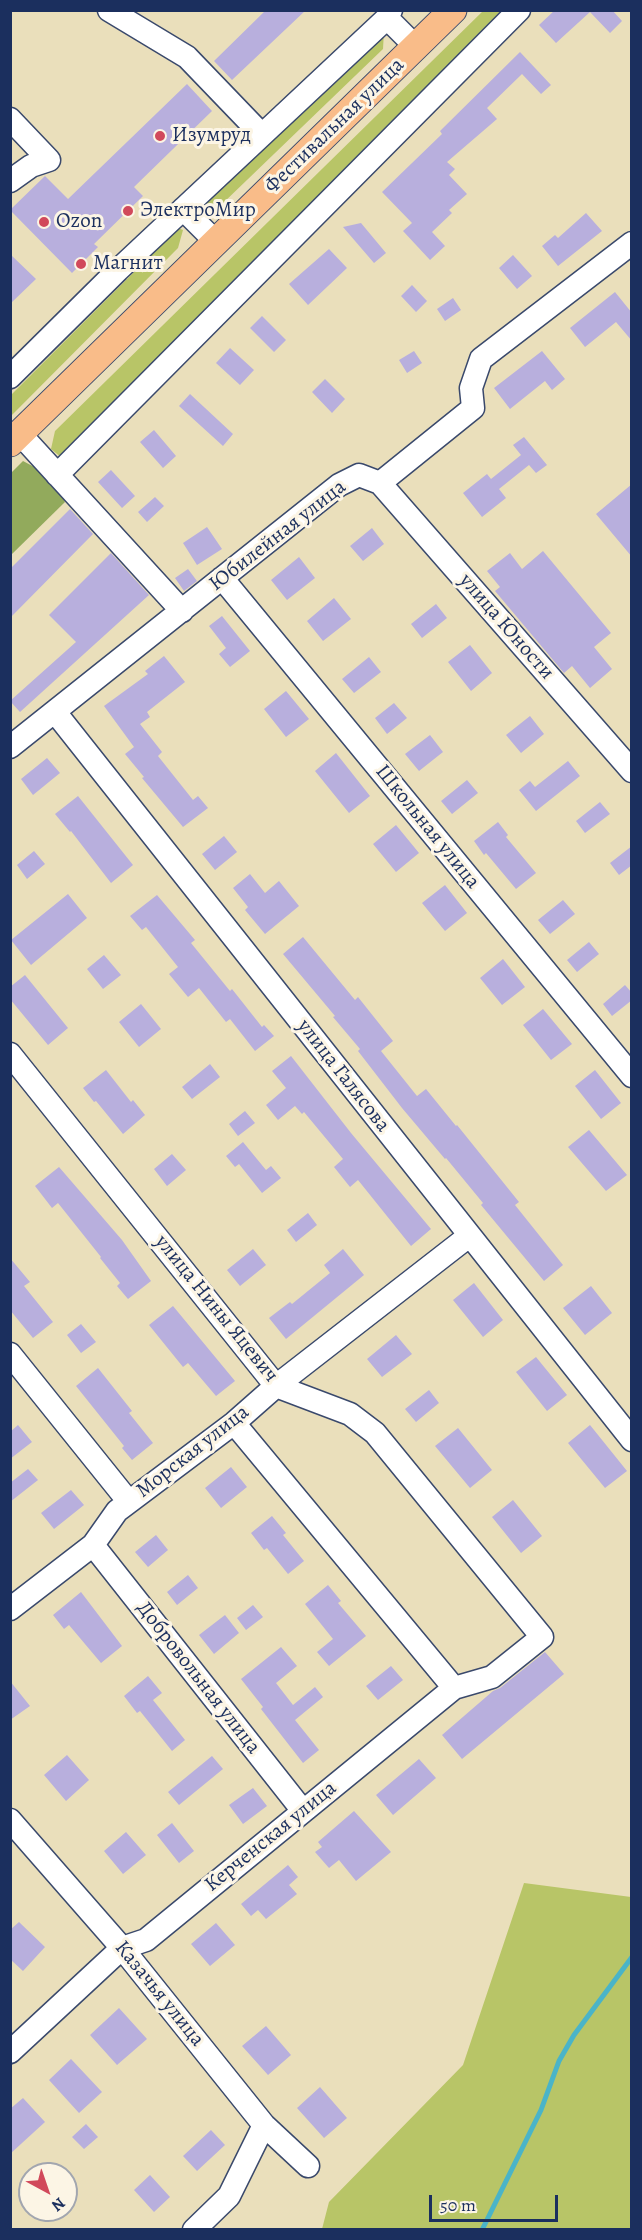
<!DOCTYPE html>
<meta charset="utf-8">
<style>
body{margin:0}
#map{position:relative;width:642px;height:2240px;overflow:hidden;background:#eadfbb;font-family:Alegreya,serif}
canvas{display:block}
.frame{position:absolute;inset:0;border:12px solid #1b2f5e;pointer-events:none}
.north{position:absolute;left:18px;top:2162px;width:60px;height:60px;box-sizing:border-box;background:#fcf5e5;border:2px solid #a2a6af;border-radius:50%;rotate:140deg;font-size:16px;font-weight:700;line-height:24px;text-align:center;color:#1b2f5e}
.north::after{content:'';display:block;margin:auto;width:21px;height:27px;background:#d1495b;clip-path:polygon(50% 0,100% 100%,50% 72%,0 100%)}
.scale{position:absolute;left:429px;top:2195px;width:129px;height:27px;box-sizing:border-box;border:3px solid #1b2f5e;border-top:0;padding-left:8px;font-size:18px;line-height:21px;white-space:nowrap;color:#1b2f5e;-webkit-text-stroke:4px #fcf5e5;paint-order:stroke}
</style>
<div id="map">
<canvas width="642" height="2240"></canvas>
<div class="frame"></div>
<div class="north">N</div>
<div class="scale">50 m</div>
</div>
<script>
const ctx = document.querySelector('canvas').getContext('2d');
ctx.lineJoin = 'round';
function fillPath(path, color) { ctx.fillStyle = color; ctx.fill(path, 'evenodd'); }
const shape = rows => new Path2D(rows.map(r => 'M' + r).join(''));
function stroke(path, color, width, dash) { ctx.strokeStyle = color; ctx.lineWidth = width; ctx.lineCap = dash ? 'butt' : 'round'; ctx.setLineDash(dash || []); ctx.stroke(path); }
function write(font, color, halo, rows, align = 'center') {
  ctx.font = font + ' Alegreya,serif'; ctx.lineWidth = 6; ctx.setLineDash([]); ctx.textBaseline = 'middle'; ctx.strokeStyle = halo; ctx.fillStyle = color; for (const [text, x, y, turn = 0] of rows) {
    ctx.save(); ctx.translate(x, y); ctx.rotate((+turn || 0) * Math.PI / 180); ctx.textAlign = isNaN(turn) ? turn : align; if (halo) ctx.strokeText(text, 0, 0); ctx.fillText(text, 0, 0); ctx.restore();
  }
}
fillPath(shape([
 [483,11,508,11,62,458,51,449,55,431],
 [384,31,383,49,220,206,201,206],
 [178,228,183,230,178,248,11,416,11,395],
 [524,1883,631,1897,631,2229,322,2229,329,2202,463,2065]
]), '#b8c567');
fillPath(shape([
 [23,461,53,477,65,502,11,555,11,473]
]), '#92aa5c');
stroke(shape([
 [482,2230,541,2110,559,2061,574,2035,632,1957]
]), '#4ab4c8', 5);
fillPath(shape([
 [266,10,306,10,232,80,214,61],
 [555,10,612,10,622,21,610,33,590,12,556,43,539,25],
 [520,52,551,85,541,94,522,74,487,108,497,119,447,162,455,169,449,175,467,194,449,210,452,213,432,232,445,246,430,260,403,231,412,223,382,192,442,134,440,131],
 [187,84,212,111,134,187,143,196,94,244,98,247,72,273,10,210,45,176,68,199],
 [586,213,602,231,558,266,542,246,555,235,558,238],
 [361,223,386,253,374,263,343,227],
 [329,249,347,268,308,305,289,284],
 [10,254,36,279,10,304],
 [513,255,532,276,517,289,499,268],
 [412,285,427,301,416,312,401,296],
 [615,292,632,313,632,341,616,322,585,347,570,328],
 [453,298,461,310,445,321,437,309],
 [262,316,286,340,274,352,250,328],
 [230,348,254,370,240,385,216,363],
 [414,351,422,363,407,373,399,360],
 [542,351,565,379,552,390,545,381,510,409,494,388],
 [325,379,345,399,332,413,312,392],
 [190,394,233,434,223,446,179,406],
 [154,430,176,456,163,468,140,442],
 [524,437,547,465,536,473,529,465,499,489,506,498,482,517,463,493,487,474,491,479,521,455,513,445],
 [111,470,135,496,122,508,98,482],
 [632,484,632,557,596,514],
 [155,497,164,506,147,522,138,512],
 [70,509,93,534,10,618,10,569],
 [207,527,222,549,197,565,183,543],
 [372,528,384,544,363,561,350,546],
 [543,551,611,633,594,647,612,669,590,688,572,666,564,673,495,591,500,587,487,571,510,553,522,569],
 [111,553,149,595,20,712,10,701,76,642,49,615],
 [299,557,315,578,287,600,271,580],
 [188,569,197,581,184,591,175,578],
 [334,598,351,619,323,641,307,621],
 [436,604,447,618,422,638,411,624],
 [222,616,250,651,230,667,219,654,226,648,209,626],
 [470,645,492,673,471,691,448,662],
 [164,656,185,682,147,712,150,717,140,724,162,752,158,756,193,800,198,796,208,808,183,827,142,778,144,777,125,754,134,747,104,706,148,674,145,671],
 [369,657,381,672,354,693,342,679],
 [286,691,309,719,286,737,264,709],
 [394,703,407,718,387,734,375,718],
 [530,716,544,734,521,753,506,735],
 [430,735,443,752,419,771,405,754],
 [336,753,370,796,349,813,315,771],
 [47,758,60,773,33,795,21,779],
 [568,761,580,776,536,811,519,790,530,781,535,787],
 [467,780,478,793,452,814,441,801],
 [78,796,133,865,111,883,71,831,70,832,55,814],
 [600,802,610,814,585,833,576,821],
 [498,822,508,835,506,837,536,873,516,889,486,853,484,855,474,841],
 [396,825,419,853,396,872,373,844],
 [224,836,237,852,215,870,202,854],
 [632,846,632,865,619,875,610,863],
 [34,851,45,864,27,879,17,865],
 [250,874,265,893,279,881,299,906,265,934,245,910,248,907,233,888],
 [445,885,467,913,445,931,422,903],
 [68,894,87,918,31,965,11,940],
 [157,895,195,940,191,943,230,991,232,989,262,1027,264,1025,274,1036,255,1051,230,1019,226,1022,199,988,188,997,169,974,178,967,146,927,142,930,130,916],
 [563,900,575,914,550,934,538,920],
 [303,937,355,1000,358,997,393,1041,381,1051,417,1096,426,1089,456,1126,457,1125,519,1202,515,1205,563,1265,544,1281,481,1205,483,1203,446,1158,445,1159,402,1108,358,1051,360,1049,333,1017,335,1016,283,954],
 [589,942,599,954,577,972,567,960],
 [104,955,121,975,103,989,87,969],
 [503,959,525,987,502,1005,480,978],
 [25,975,68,1028,48,1045,10,999,10,987],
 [625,985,632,993,632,1000,612,1016,603,1004],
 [141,1004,161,1029,139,1047,119,1022],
 [543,1009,572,1044,551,1060,523,1025],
 [291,1056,351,1133,431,1229,411,1246,358,1180,350,1187,334,1167,343,1159,304,1112,302,1114,295,1106,278,1120,266,1105,286,1088,272,1071],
 [210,1064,220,1077,192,1099,182,1087],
 [106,1070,131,1102,133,1100,145,1115,123,1134,96,1101,94,1102,83,1088],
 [595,1070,621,1103,601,1119,575,1086],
 [245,1111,255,1123,238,1136,229,1124],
 [589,1130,627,1175,606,1191,568,1147],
 [243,1142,266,1170,271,1166,281,1178,262,1193,239,1164,235,1167,226,1156],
 [172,1154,186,1170,167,1186,154,1169],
 [59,1167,122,1240,151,1281,128,1299,117,1286,120,1283,100,1258,101,1257,58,1203,52,1208,35,1186],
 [308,1213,317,1225,296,1242,287,1230],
 [253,1249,266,1265,240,1286,227,1270],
 [343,1249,364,1275,286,1339,269,1318,290,1302,292,1304,330,1273,324,1265],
 [10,1258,30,1282,24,1286,53,1322,33,1338,10,1310],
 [474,1283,503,1320,483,1337,453,1300],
 [591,1286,612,1313,585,1335,563,1308],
 [173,1306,235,1381,216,1396,188,1363,183,1367,149,1325],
 [81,1324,96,1342,81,1353,67,1335],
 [396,1335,412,1354,382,1377,367,1359],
 [536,1357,567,1395,547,1411,516,1372],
 [98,1368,132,1411,129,1413,153,1443,132,1460,122,1448,124,1446,76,1386],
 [429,1390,439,1403,416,1422,405,1409],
 [18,1425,32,1442,10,1459,10,1432],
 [590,1425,627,1471,605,1488,568,1443],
 [458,1428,492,1470,470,1488,435,1446],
 [231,1467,247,1487,221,1508,205,1488],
 [28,1469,38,1480,10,1502,10,1483],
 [71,1490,84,1505,54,1529,41,1513],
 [513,1500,542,1536,521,1553,492,1517],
 [272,1516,286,1533,283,1535,304,1561,288,1574,267,1548,264,1550,251,1533],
 [156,1535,168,1550,148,1567,135,1552],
 [188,1575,198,1588,177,1605,167,1592],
 [328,1585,341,1601,338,1603,366,1636,329,1666,317,1652,333,1639,305,1604],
 [81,1592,122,1646,101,1663,69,1625,64,1629,53,1615],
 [253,1605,263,1617,246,1630,237,1618],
 [225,1615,239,1633,214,1654,199,1635],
 [281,1647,297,1666,276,1683,293,1705,315,1687,323,1697,295,1720,319,1750,303,1763,261,1709,263,1707,241,1679],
 [545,1652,564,1674,462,1759,442,1735,493,1691,500,1688],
 [391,1666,403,1680,378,1700,366,1686],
 [148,1676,162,1693,153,1700,185,1740,172,1751,140,1711,137,1713,124,1696],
 [10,1681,30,1706,10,1720],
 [67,1755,89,1780,66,1801,44,1775],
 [212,1756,223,1769,179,1805,168,1792],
 [419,1759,436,1778,393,1815,376,1795],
 [253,1788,267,1806,243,1824,229,1805],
 [354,1811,391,1852,356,1881,339,1860,329,1868,315,1852,322,1847,318,1842],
 [172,1823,194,1851,179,1863,157,1835],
 [126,1832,146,1855,123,1874,104,1851],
 [288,1865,298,1877,289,1885,297,1894,266,1919,258,1910,251,1916,241,1904],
 [19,1922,45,1947,23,1971,10,1959,10,1930],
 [216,1923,235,1945,210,1966,191,1944],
 [119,2008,147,2039,117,2065,90,2035],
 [266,2026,291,2055,268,2075,242,2046],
 [71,2059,102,2092,79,2113,49,2080],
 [320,2087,347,2118,324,2138,297,2108],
 [23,2098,45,2122,10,2154,10,2109],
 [86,2124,98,2137,84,2149,72,2137],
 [211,2130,225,2145,197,2171,183,2156],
 [150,2175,170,2197,154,2212,134,2190]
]), '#b8afdd');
const minor = shape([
 [109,10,187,57,262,135],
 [391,10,387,18,416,47],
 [10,119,49,160,31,166,10,181],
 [183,209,216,242],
 [10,377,118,270,387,18],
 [20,434,182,611],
 [57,475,519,10],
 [380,483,473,408,471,388,481,359,632,243],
 [222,578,632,1076],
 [55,712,632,1440],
 [10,747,339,485,359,475,380,483,632,771],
 [10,1054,276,1386,350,1414,375,1433,542,1637,492,1677,454,1688,146,1940,122,1948,10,2052],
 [10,1354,129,1502],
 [234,1423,454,1688],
 [93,1545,303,1811],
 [10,1609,93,1545,117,1511,234,1423,276,1386,469,1236],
 [10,1820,122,1948,264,2125,308,2166],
 [194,2230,229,2196,264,2125]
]);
const major = shape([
 [10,443,453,10]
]);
stroke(minor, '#3a496c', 25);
stroke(major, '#3a496c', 29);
stroke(minor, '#fff', 22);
stroke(major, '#f9bc89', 27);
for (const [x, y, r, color] of [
 [160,136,6,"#d1495b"],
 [128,211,6,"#d1495b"],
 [44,222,6,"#d1495b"],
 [81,264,6,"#d1495b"]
]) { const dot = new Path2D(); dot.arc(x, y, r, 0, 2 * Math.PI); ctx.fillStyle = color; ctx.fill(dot); stroke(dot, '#fcf5e5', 2); }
write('21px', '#1b2f5e', '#fcf5e5', [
 ["Фестивальная улица",335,126,-44],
 ["Юбилейная улица",278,536,-38],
 ["улица Юности",506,627,49],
 ["Школьная улица",427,827,51],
 ["улица Галясова",343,1076,52],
 ["улица Нины Яцевич",216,1309,51],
 ["Морская улица",193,1452,-38],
 ["Добровольная улица",198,1678,52],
 ["Керченская улица",271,1837,-39],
 ["Казачья улица",159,1994,51]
]);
write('21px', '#1b2f5e', '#fcf5e5', [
 ["Изумруд",172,136],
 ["ЭлектроМир",140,211],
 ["Ozon",56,222],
 ["Магнит",93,264]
], 'left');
</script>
